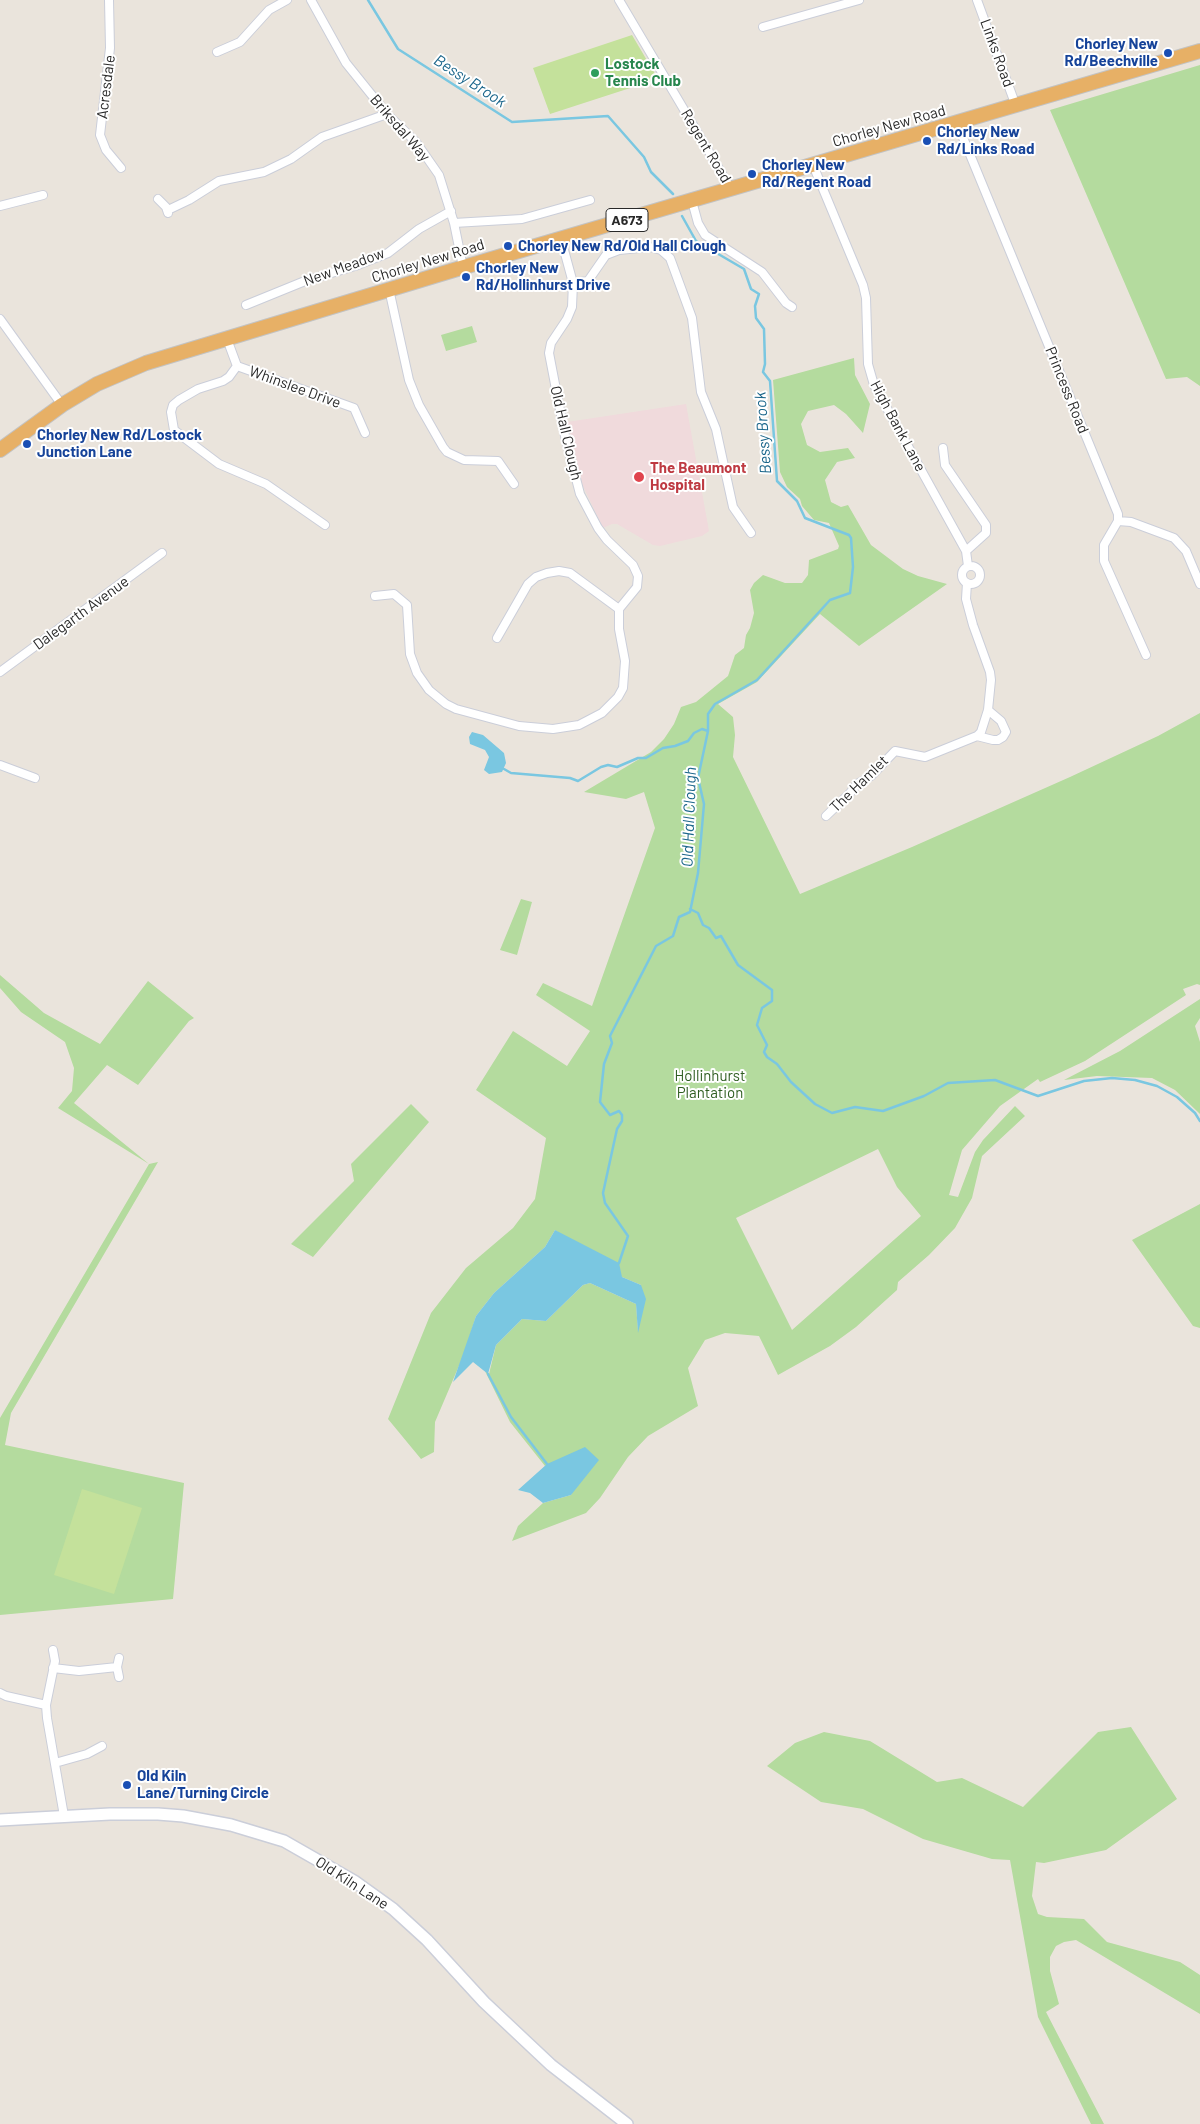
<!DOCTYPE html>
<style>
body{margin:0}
canvas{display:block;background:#eae4dc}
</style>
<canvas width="1200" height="2124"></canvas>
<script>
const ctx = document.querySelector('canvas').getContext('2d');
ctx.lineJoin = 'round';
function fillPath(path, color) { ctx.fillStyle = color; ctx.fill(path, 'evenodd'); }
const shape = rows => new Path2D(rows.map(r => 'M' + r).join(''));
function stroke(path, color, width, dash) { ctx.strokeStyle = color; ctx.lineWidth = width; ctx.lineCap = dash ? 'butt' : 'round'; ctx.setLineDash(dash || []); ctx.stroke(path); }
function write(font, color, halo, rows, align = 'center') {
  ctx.font = font + ' Barlow,sans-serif'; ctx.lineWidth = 4; ctx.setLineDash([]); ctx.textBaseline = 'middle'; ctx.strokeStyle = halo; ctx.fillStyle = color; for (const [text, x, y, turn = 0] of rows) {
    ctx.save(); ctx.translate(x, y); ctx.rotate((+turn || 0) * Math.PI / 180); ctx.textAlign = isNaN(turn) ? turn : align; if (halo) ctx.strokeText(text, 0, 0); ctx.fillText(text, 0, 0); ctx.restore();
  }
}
fillPath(shape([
 [686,404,709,531,702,536,660,546,653,545,617,524,612,524,603,528,583,486,567,422]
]), '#f0dadc');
fillPath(shape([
 [1200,65,1200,386,1187,377,1166,379,1050,110],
 [472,326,477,342,446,351,441,335],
 [854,358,855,375,870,404,863,433,846,414,834,405,808,411,801,424,807,445,820,452,848,448,855,458,837,462,825,480,831,502,841,507,848,505,871,545,903,569,918,576,947,584,859,646,820,614,757,682,718,704,733,717,735,735,733,757,800,894,912,847,1070,777,1158,736,1200,713,1200,985,1197,984,1183,989,1186,995,1085,1061,1040,1082,1038,1079,1000,1106,962,1150,949,1195,958,1197,975,1152,983,1140,1015,1106,1025,1116,982,1156,972,1198,955,1228,929,1255,898,1282,897,1290,856,1327,830,1346,778,1375,759,1336,725,1333,705,1340,688,1368,698,1406,648,1436,628,1457,600,1498,586,1513,512,1541,518,1526,543,1503,571,1495,585,1448,545,1466,510,1422,485,1371,489,1374,496,1345,522,1319,546,1321,583,1285,590,1283,636,1304,638,1331,641,1285,622,1277,555,1230,545,1247,494,1293,476,1316,464,1354,435,1422,434,1452,421,1459,388,1419,431,1313,466,1268,513,1228,535,1199,546,1138,476,1090,513,1031,567,1066,590,1031,536,995,543,983,592,1006,655,828,644,792,626,799,584,792,651,752,664,739,674,724,681,707,696,702,728,676,735,655,744,648,746,635,750,628,754,613,750,590,754,583,763,575,785,583,802,583,808,575,809,560,838,549,839,546,829,523,814,520,802,506,800,499,787,487,780,472,773,380],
 [878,1149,897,1187,921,1216,792,1330,736,1218],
 [521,899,532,902,517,955,500,950],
 [0,975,44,1013,100,1044,148,981,194,1018,189,1021,138,1085,107,1065,74,1103,149,1164,158,1162,11,1413,5,1445,184,1483,173,1599,0,1615,0,1418,149,1164,58,1108,72,1091,74,1068,65,1042,21,1012,0,988],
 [1200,999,1200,1018,1195,1026,1200,1042,1200,1114,1175,1090,1152,1078,1097,1076,1064,1080,1120,1051],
 [411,1104,429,1122,313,1257,291,1244,354,1181,351,1164],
 [1200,1204,1200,1328,1193,1326,1132,1240],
 [1131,1727,1177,1799,1106,1850,1044,1863,1036,1862,1032,1896,1038,1914,1047,1917,1084,1919,1107,1942,1180,1962,1200,1975,1200,2014,1076,1940,1064,1942,1056,1946,1050,1957,1050,1971,1059,2004,1046,2012,1104,2124,1091,2124,1038,2017,1010,1860,992,1859,923,1839,863,1809,821,1802,767,1766,795,1743,824,1732,870,1741,937,1782,962,1778,1023,1807,1098,1732]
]), '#b4db9e');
fillPath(shape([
 [632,35,658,79,550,114,533,68],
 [82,1489,142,1508,114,1594,54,1575]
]), '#c4e19b');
fillPath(shape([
 [472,732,483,735,504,753,506,763,502,772,489,774,484,770,489,757,485,750,470,744,469,737],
 [555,1230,619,1263,622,1277,641,1285,646,1299,638,1333,636,1304,590,1283,583,1285,546,1321,522,1319,496,1345,488,1374,473,1362,453,1382,476,1316,494,1293,545,1247],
 [585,1447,599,1460,571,1495,543,1503,530,1493,518,1490,547,1464]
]), '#7ac7e1');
stroke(shape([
 [368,0,398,49,512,122,608,116,644,157,651,172,673,194],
 [504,769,511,773,570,778,578,781,601,767,608,765,617,767,638,758,646,758,663,748,675,746,688,741,694,733,702,729,708,731],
 [690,909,698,913,703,925,709,928,716,938,721,936,738,965,772,990,772,1001,762,1008,757,1025,767,1045,764,1052,767,1057,777,1064,791,1082,815,1104,832,1113,855,1107,883,1111,924,1096,948,1083,995,1080,1038,1096,1084,1081,1112,1078,1135,1080,1157,1086,1177,1097,1195,1113,1200,1121],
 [619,1263,628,1236,605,1203,603,1193,617,1129,622,1121,622,1115,619,1111,610,1115,600,1102,604,1064,612,1043,610,1036,656,946,673,936,679,917,690,912,698,873,704,804,698,778,708,731,708,714,715,704,757,680,830,600,850,593,853,567,851,538,849,535,805,518,797,501,777,481,770,381,763,372,765,364,764,329,756,318,755,306,759,294,751,289,744,269,696,241,682,216],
 [488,1374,511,1417,547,1464]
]), '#7ac7e1', 2.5);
const minor = shape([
 [109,0,110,48,100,135,106,150,121,168],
 [311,0,346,63,387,114,416,142,439,175,454,223,463,267],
 [619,0,731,189],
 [977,0,1016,106],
 [763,27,859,0],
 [217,52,240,42,269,10,287,0],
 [957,123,1118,514,1118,521,1104,545,1104,561,1146,655],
 [813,165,863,285,866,298,868,364,874,385,966,551,968,566],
 [158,199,166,207,168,213],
 [692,201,698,223,705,235,762,272,786,303,792,307],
 [0,206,43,195],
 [168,210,189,200,219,181,264,172,291,159,322,137,387,114],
 [454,223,522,219,590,200],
 [561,239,573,283,572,307,567,319,551,343,549,353,565,436,580,494,598,528,607,540,633,565,638,576,637,587,619,609],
 [573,283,588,281,606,255,619,250,650,247,661,250,670,258,692,318,701,392,716,429,733,507,751,533],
 [389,289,409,380,419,405,443,447,447,452,464,460,498,461,514,484],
 [246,305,305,281,355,266,388,253,419,229,451,211],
 [0,319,62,405],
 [227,339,237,366,354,408,365,433],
 [237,366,229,377,223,381,198,389,179,400,173,405,171,412,174,430,219,464,266,484,325,525],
 [943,448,945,465,986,525,986,533,966,551],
 [1118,521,1131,522,1174,538,1186,551,1200,584],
 '962 575a9 9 0 1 1 18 0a9 9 0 1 1-18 0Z',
 [375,596,394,594,407,605,410,654,417,673,429,690,446,704,456,709,519,726,553,729,579,725,602,713,618,697,623,688,625,661,619,629,619,609,570,573,559,571,547,573,536,577,528,584,497,638],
 [0,672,162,553],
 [977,736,993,740,998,740,1003,737,1006,732,1001,721,988,710],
 [0,765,35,778],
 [826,816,850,793,857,784,871,776,895,751,925,757,977,736,981,732,988,710,991,680,990,672,973,625,966,599,967,583],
 [53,1650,55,1661,46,1705,47,1718,64,1816],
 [119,1658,117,1667,119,1677],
 [53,1668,79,1671,117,1667],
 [0,1693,6,1696,46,1705],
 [55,1763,87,1754,102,1746]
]);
const secondary = shape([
 [0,1820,110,1814,158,1814,183,1816,231,1825,284,1841,354,1881,393,1909,427,1940,484,2002,551,2065,627,2124]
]);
const trunk = shape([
 [0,450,62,405,97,384,146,363,454,270,1200,51]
]);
stroke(minor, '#cbced9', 10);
stroke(secondary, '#cbced9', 14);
stroke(trunk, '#c3c3c3', 16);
stroke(minor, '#fff', 8);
stroke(secondary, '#fff', 11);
stroke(trunk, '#e7b066', 14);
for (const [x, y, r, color] of [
 [1168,53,5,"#1a4fb4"],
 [595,73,5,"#2e9e5b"],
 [927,141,5,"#1a4fb4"],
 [752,174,5,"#1a4fb4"],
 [508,246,5,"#1a4fb4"],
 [466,277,5,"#1a4fb4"],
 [27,444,5,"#1a4fb4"],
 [639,477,6,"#e0444e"],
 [127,1785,5,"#1a4fb4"]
]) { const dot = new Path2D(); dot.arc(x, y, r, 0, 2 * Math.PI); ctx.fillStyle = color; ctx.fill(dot); stroke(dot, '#fff', 2); }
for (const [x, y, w] of [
 [627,220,42]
]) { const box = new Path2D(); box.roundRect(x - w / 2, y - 11.5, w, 23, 4); ctx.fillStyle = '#fff'; ctx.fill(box); stroke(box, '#292929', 1); }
write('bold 14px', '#292929', null, [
 ["A673",627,220]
]);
write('bold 15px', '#164399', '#fff', [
 ["Chorley New",1158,44,"right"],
 ["Rd/Beechville",1158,61,"right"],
 ["Chorley New",937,132],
 ["Rd/Links Road",937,149],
 ["Chorley New",762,165],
 ["Rd/Regent Road",762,182],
 ["Chorley New Rd/Old Hall Clough",518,246],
 ["Chorley New",476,268],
 ["Rd/Hollinhurst Drive",476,285],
 ["Chorley New Rd/Lostock",37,435],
 ["Junction Lane",37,452],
 ["Old Kiln",137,1776],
 ["Lane/Turning Circle",137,1793]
], 'left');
write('15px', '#292929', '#fff', [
 ["Links Road",997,53,70],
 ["Acresdale",106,87,-83],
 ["Chorley New Road",889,126,-16],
 ["Briksdal Way",400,128,49],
 ["Regent Road",706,146,59],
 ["Chorley New Road",428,261,-17],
 ["New Meadow",344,267,-20],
 ["Whinslee Drive",295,387,20],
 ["Princess Road",1067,390,68],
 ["High Bank Lane",898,426,62],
 ["Old Hall Clough",566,433,77],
 ["Dalegarth Avenue",81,613,-36],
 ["The Hamlet",859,784,-44],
 ["Old Kiln Lane",352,1883,33]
]);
write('bold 15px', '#27864d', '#fff', [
 ["Lostock",605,64],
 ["Tennis Club",605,81]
], 'left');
write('bold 15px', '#be3a42', '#fff', [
 ["The Beaumont",650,468],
 ["Hospital",650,485]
], 'left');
write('15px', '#2f5e21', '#fff', [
 ["Hollinhurst",710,1076],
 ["Plantation",710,1093]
]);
write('italic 16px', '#1b668b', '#fff', [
 ["Bessy Brook",470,81,33],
 ["Bessy Brook",763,433,-94],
 ["Old Hall Clough",689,817,-88]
]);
</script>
